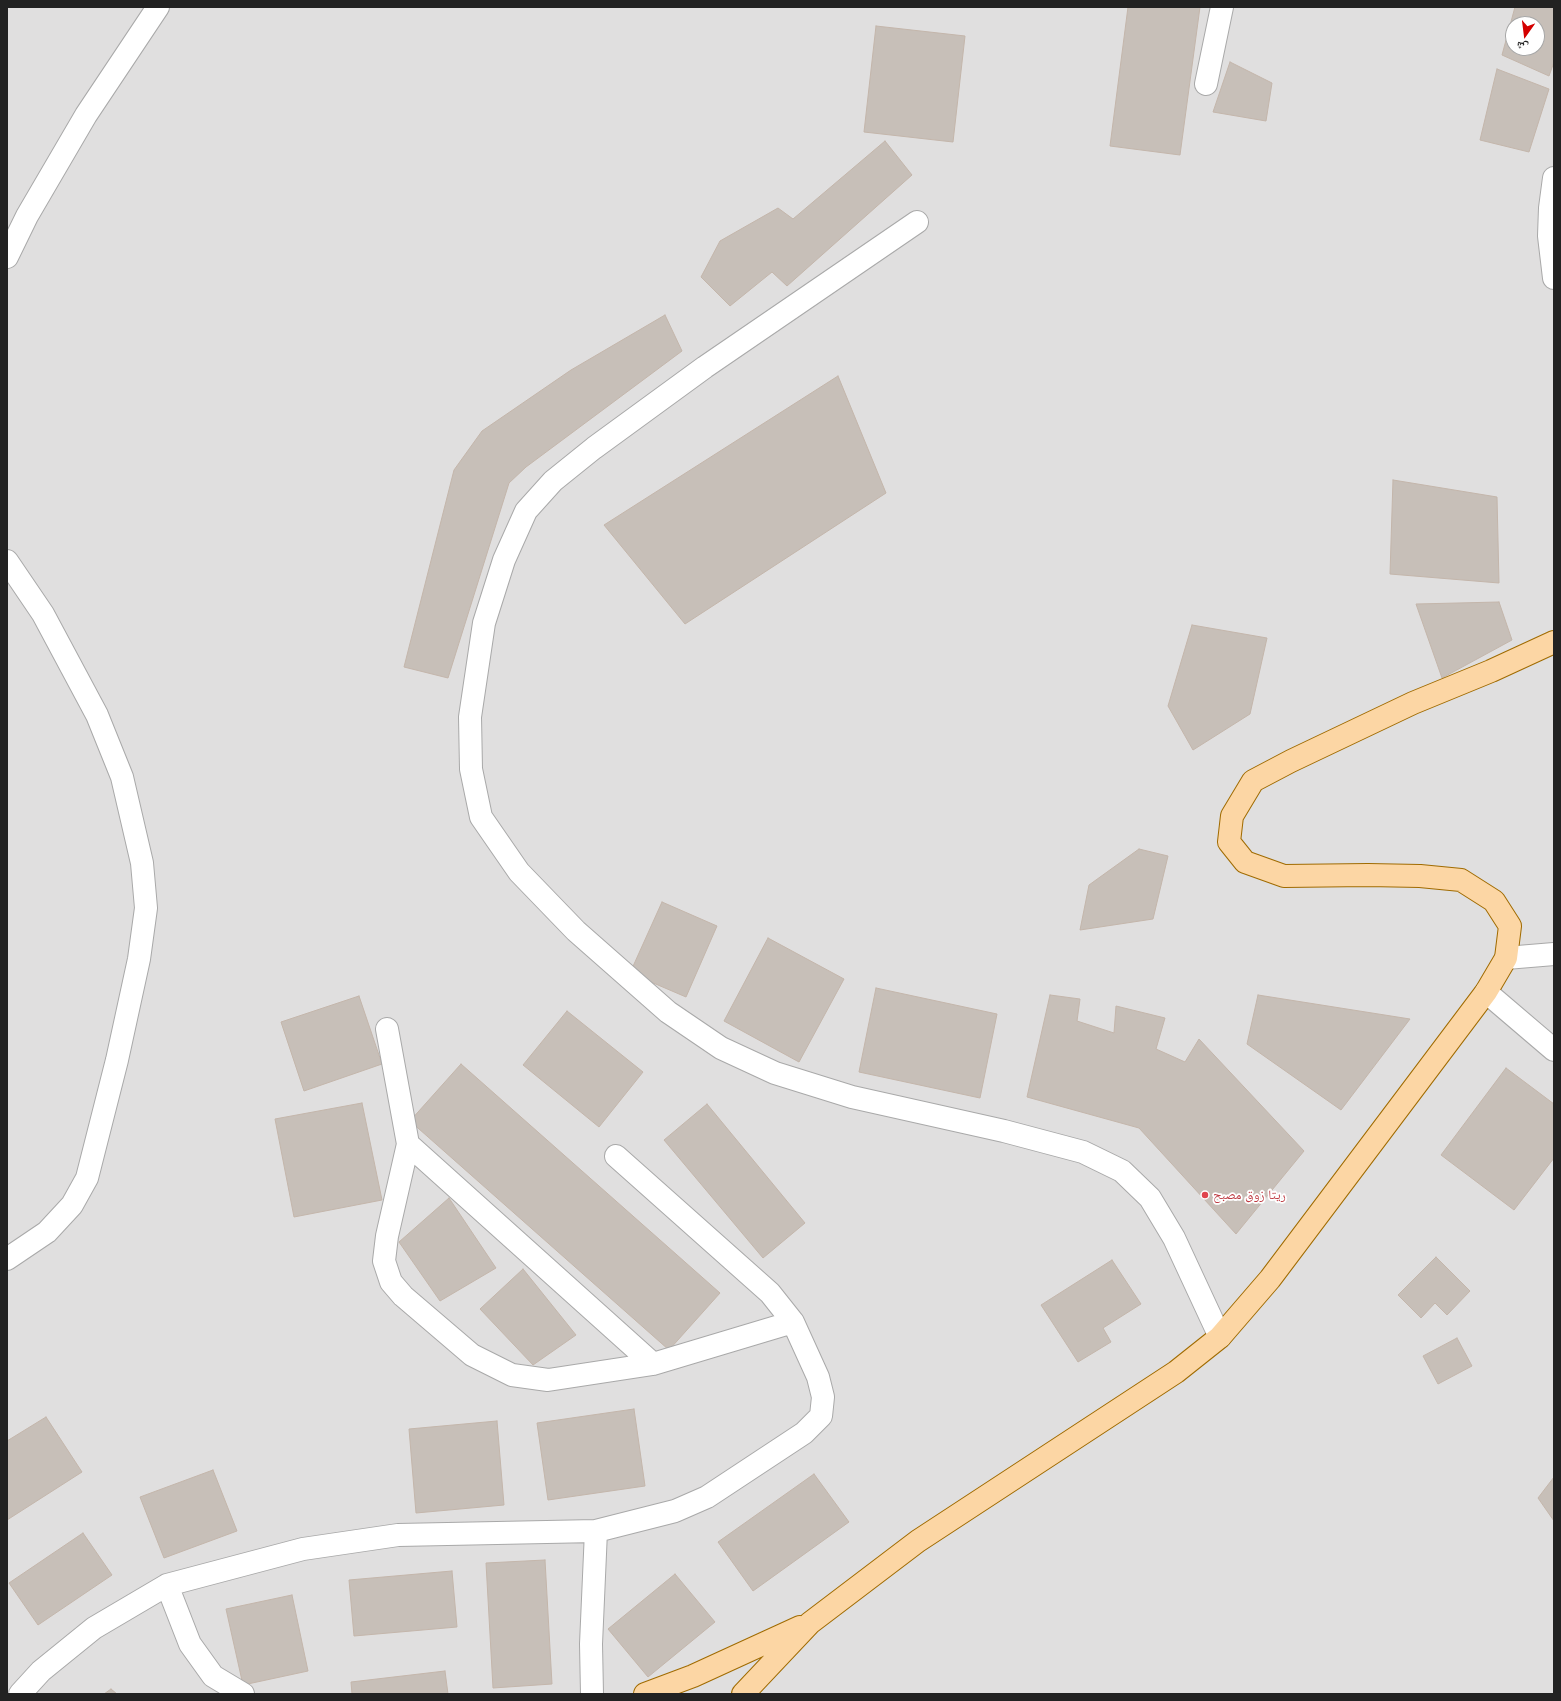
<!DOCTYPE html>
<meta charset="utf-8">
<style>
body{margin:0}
#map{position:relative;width:1561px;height:1701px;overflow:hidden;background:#f2efe9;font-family:Arial,"Noto Naskh Arabic",sans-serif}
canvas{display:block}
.frame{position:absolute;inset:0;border:8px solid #222;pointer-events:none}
.north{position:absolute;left:1505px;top:16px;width:40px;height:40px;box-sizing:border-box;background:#fff;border:1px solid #a7a7a7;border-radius:50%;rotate:194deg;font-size:11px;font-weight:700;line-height:16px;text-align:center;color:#222}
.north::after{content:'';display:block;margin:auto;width:14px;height:18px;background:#d40000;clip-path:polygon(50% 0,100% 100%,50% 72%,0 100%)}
</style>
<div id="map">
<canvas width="1561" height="1701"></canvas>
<div class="frame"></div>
<div class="north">ش</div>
</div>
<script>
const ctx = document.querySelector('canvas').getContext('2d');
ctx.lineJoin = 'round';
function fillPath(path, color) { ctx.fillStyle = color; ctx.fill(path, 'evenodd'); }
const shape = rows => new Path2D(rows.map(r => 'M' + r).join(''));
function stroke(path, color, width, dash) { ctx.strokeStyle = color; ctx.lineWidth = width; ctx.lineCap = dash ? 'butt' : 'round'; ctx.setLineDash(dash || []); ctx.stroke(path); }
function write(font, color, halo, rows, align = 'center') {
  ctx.font = font + ' Arial,"Noto Naskh Arabic",sans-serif'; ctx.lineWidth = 3.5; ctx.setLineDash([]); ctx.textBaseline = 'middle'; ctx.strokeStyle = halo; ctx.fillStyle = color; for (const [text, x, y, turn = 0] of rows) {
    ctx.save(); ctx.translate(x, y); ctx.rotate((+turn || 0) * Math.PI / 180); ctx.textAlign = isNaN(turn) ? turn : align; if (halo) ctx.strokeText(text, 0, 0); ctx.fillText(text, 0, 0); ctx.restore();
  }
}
fillPath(shape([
 [7,7,1554,7,1554,1694,7,1694],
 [1513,24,1537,24,1537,48,1513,48]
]), '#e0dfdf');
const building = shape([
 [1128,7,1200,7,1180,155,1110,146,1128,7],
 [1515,7,1554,7,1554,62,1549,76,1502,55,1515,7],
 [1513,24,1537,24,1537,48,1513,48,1513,24],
 [876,26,965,36,953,142,864,132,876,26],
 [1230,62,1272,83,1266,121,1213,112,1230,62],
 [1497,69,1549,89,1529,152,1480,140,1497,69],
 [885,141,912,175,787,286,772,272,730,306,701,277,720,241,778,208,793,219,885,141],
 [665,315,682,351,526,467,509,483,448,678,404,667,454,470,482,431,571,370,665,315],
 [838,376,886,493,685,624,604,525,838,376],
 [1393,480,1497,497,1499,583,1390,574,1393,480],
 [1499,602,1512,640,1442,678,1416,604,1499,602],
 [1192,625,1267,638,1250,714,1193,750,1168,706,1192,625],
 [1139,849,1168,856,1153,919,1080,930,1089,885,1139,849],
 [662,902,717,926,686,997,630,973,662,902],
 [768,938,844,979,799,1062,724,1021,768,938],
 [876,988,997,1014,980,1098,859,1072,876,988],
 [1050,995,1080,999,1077,1021,1114,1033,1116,1006,1165,1018,1156,1049,1185,1062,1199,1039,1304,1151,1236,1234,1139,1128,1027,1097,1050,995],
 [1258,995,1410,1019,1341,1110,1247,1044,1258,995],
 [359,996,382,1064,304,1091,281,1022,359,996],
 [567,1011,643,1072,599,1127,523,1065,567,1011],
 [461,1064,720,1293,669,1350,410,1121,461,1064],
 [1506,1068,1554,1104,1554,1158,1514,1210,1441,1155,1506,1068],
 [362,1103,382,1200,294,1217,275,1119,362,1103],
 [707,1104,805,1223,763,1258,664,1140,707,1104],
 [449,1198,496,1268,440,1301,399,1242,449,1198],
 [1436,1257,1470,1291,1447,1315,1435,1303,1421,1318,1398,1295,1436,1257],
 [1112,1260,1141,1304,1103,1328,1111,1342,1078,1362,1041,1305,1112,1260],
 [523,1269,576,1335,533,1365,480,1309,523,1269],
 [1457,1338,1472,1366,1438,1384,1423,1356,1457,1338],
 [634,1409,645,1486,548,1500,537,1423,634,1409],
 [46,1417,82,1472,7,1520,7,1441,46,1417],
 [497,1421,504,1505,416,1513,409,1429,497,1421],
 [213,1470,237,1531,164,1558,140,1497,213,1470],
 [814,1474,849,1522,753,1591,718,1542,814,1474],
 [1554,1477,1554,1521,1538,1498,1554,1477],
 [83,1533,112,1575,38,1625,9,1583,83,1533],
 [545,1560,552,1684,493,1688,486,1563,545,1560],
 [452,1571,457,1627,354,1636,349,1580,452,1571],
 [675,1574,715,1622,648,1677,608,1629,675,1574],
 [292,1595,308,1671,243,1685,226,1609,292,1595],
 [445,1671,448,1694,352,1694,351,1682,445,1671],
 [111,1689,117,1694,104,1694,111,1689]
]);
fillPath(building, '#c7bfb8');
stroke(building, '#c4b6ab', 1);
const minor = shape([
 [1206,84,1222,7],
 [1554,178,1550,208,1549,236,1554,278],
 [917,222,705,367,594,448,553,481,526,511,504,560,484,623,470,717,471,769,481,817,519,872,576,931,668,1012,721,1048,775,1073,852,1097,1004,1131,1083,1152,1122,1171,1150,1198,1174,1238,1220,1337],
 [7,257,27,216,86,115,158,7],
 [7,561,43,614,97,715,122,777,142,863,146,908,139,959,117,1060,87,1178,72,1205,47,1232,7,1259],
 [1506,958,1554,954],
 [1486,992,1554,1050],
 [387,1029,408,1144,387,1236,384,1261,391,1282,403,1296,472,1355,512,1375,548,1380,653,1364,793,1322],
 [408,1144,653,1364],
 [596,1531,675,1511,707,1497,804,1433,821,1416,823,1397,818,1377,793,1322,770,1293,616,1156],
 [167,1585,190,1644,213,1676,243,1694],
 [20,1694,41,1671,94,1628,167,1585,303,1549,398,1535,596,1531,591,1644,592,1694]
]);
const major = shape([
 [645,1694,693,1676,800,1627],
 [743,1694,810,1623,918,1541,1176,1372,1220,1337,1270,1279,1486,992,1506,958,1510,926,1494,901,1461,880,1420,876,1368,875,1284,876,1245,862,1229,842,1232,816,1253,781,1291,761,1413,703,1491,671,1554,642]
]);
stroke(minor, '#a9a9a9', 24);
stroke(major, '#a06b00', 24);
stroke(minor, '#fff', 22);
stroke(major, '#fcd6a4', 22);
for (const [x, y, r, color] of [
 [1205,1195,4,"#e0444e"]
]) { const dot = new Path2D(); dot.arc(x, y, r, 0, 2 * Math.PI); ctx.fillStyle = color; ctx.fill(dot); stroke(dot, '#fff', 1.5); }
write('13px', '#be3a42', '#fff', [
 ["ريتا زوق مصبح",1213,1195]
], 'left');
</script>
